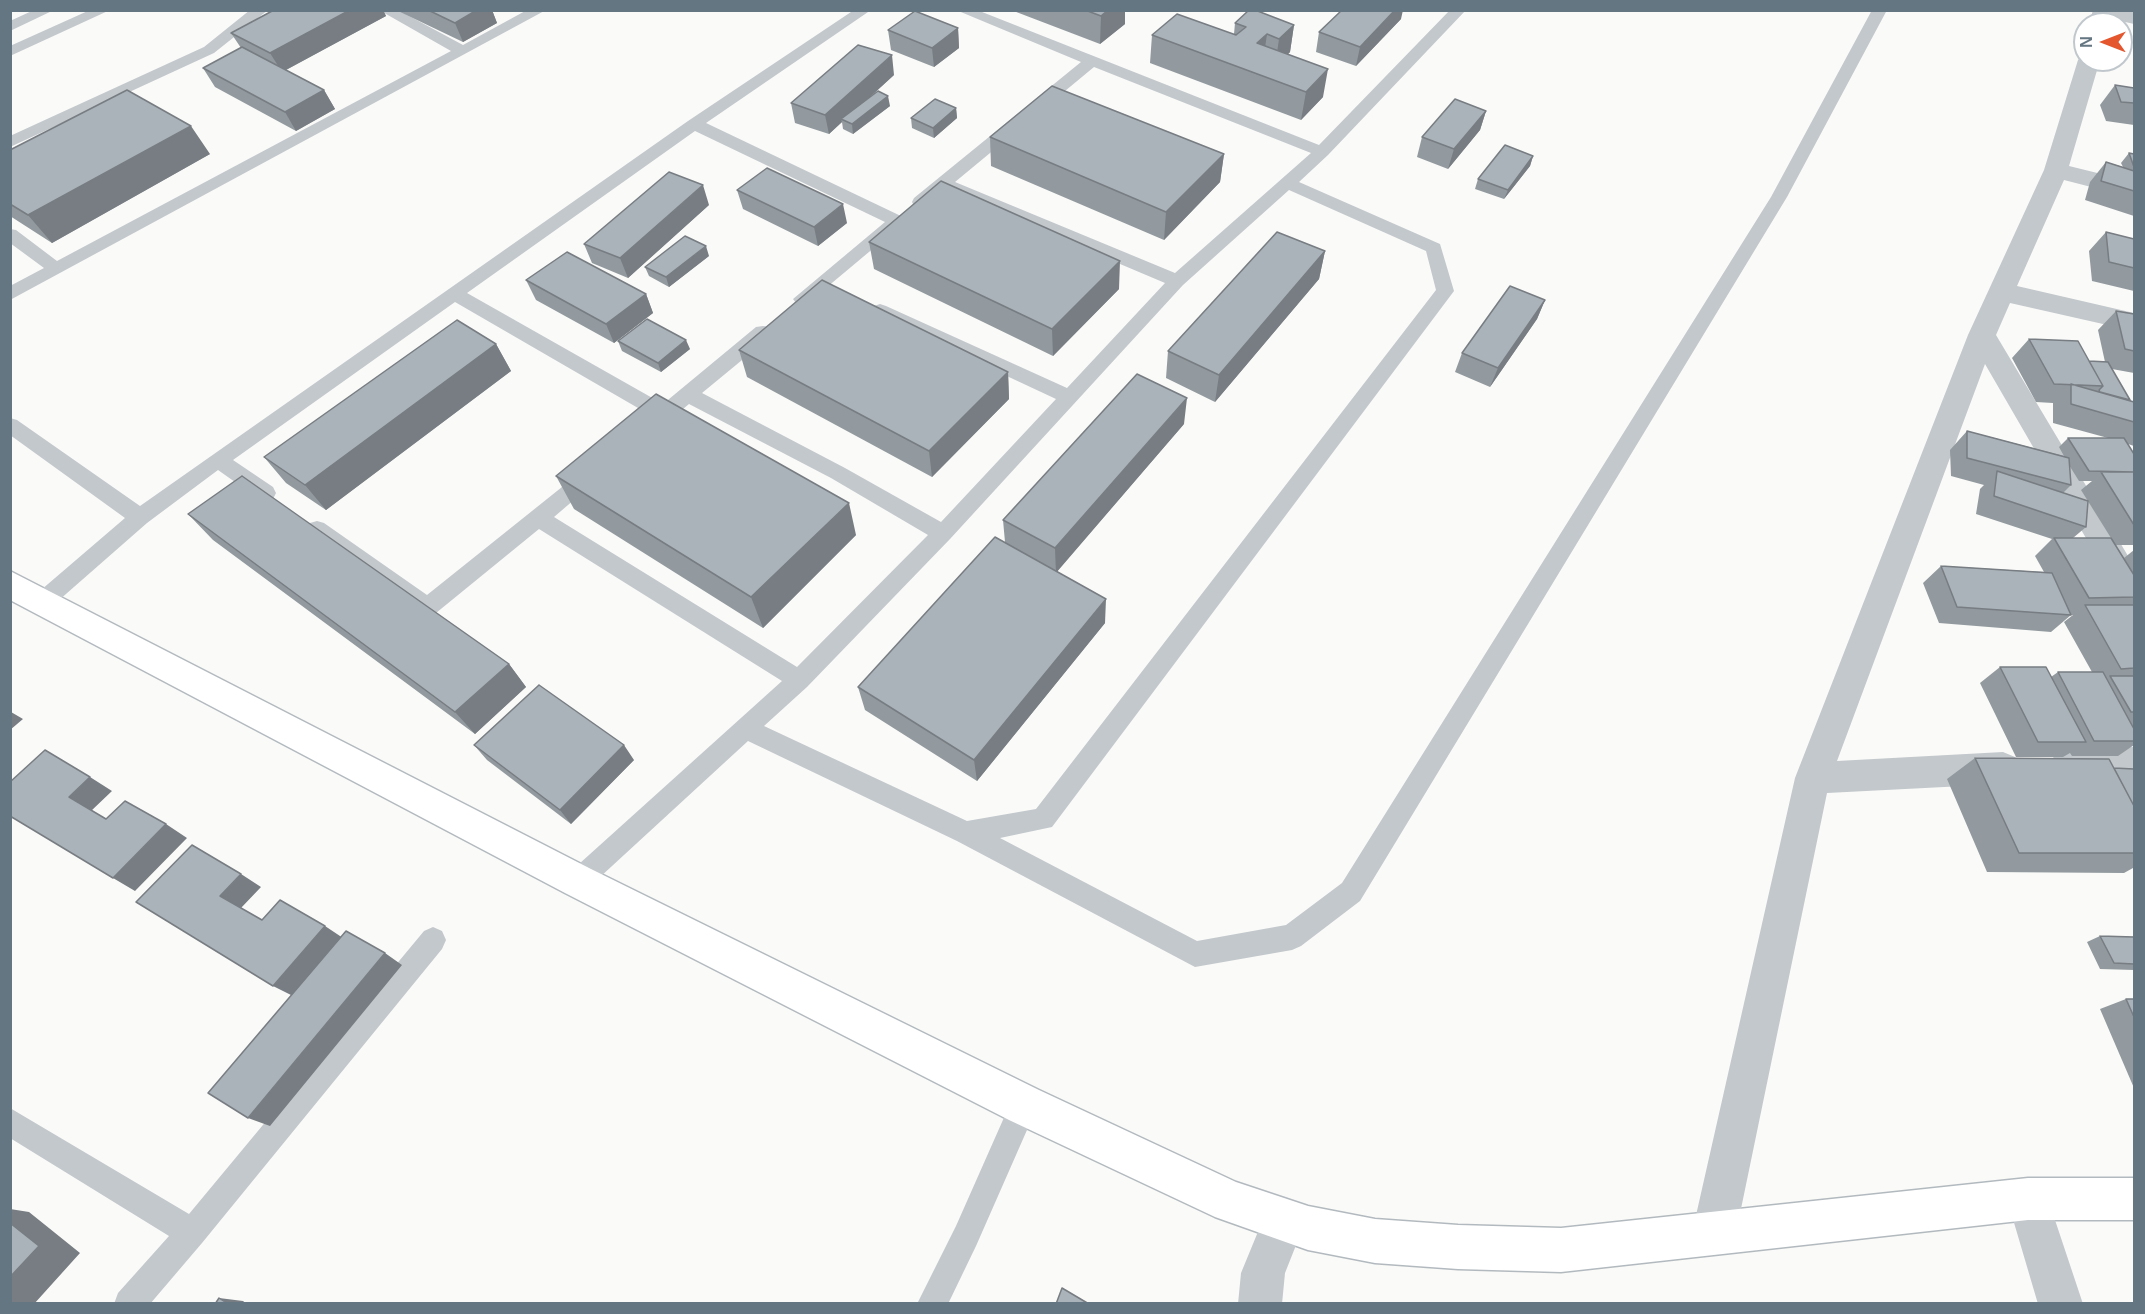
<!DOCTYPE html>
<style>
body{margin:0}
#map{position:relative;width:2145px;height:1314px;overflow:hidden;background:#fafaf8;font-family:Arial,sans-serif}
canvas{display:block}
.frame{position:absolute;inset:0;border:12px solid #657683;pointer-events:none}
.north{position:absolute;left:2073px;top:12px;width:60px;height:60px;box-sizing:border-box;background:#fff;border:2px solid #c1c8cd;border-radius:50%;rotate:270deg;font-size:16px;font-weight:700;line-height:24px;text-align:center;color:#657683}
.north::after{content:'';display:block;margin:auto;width:21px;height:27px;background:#e4572e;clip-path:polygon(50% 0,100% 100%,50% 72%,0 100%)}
</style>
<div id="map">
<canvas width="2145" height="1314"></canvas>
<div class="frame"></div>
<div class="north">N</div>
</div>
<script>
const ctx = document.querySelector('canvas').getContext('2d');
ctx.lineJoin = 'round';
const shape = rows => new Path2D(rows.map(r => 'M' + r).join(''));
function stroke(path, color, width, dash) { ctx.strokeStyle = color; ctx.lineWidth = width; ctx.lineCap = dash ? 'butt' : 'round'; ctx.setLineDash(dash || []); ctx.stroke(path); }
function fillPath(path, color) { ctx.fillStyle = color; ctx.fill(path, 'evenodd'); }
const secondary = shape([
 [10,571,591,869,1039,1090,1236,1182,1308,1206,1375,1219,1458,1225,1561,1228,2028,1178,2134,1178,2134,1220,2028,1220,1561,1272,1458,1269,1375,1263,1308,1250,1215,1217,1009,1120,565,893,10,600,10,571]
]);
stroke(secondary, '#b3babf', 3);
fillPath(shape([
 [34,10,54,10,10,31,10,21,34,10],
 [90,10,110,10,10,56,10,46,90,10],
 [250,10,268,10,214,53,10,147,10,136,204,47,250,10],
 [379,10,398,10,463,45,527,10,546,10,10,300,10,286,44,268,10,243,10,229,16,230,57,261,451,51,379,10],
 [854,10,871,10,706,123,903,217,906,221,808,303,796,303,793,299,885,222,695,131,467,293,663,404,756,327,763,326,770,327,772,332,770,337,702,393,845,468,941,522,1056,399,874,314,871,310,874,306,880,304,886,306,1067,388,1165,283,945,190,926,206,914,206,912,202,914,198,1081,62,956,10,977,10,1319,145,1450,10,1466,10,1328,155,1299,182,1440,244,1454,291,1052,827,1000,838,1197,941,1286,925,1342,883,1771,197,1872,10,1887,10,1787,197,1360,901,1301,946,1292,950,1195,967,957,841,748,741,587,889,578,893,569,889,565,881,569,873,782,681,539,529,436,613,428,616,420,613,310,535,307,529,310,523,317,521,324,523,427,595,582,471,589,468,596,471,599,476,596,481,554,517,797,667,928,535,831,478,689,404,671,419,664,421,657,419,455,302,233,460,273,487,276,493,273,499,266,501,259,499,218,470,147,523,50,608,42,611,34,608,31,602,34,596,125,518,10,435,10,418,17,420,140,506,688,121,854,10],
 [1094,67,1311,153,1175,273,955,182,1094,67],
 [1289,190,1426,251,1436,290,1036,809,967,821,764,726,807,687,950,539,1183,285,1289,190],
 [433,927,442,931,446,940,442,949,202,1243,150,1304,114,1304,118,1293,169,1236,10,1138,10,1108,189,1214,424,931,433,927],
 [1024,1091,1034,1095,1038,1105,976,1246,948,1304,917,1304,956,1226,1014,1095,1024,1091]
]), '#c3c8cc');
fillPath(shape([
 [2093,10,2134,12,2134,24,2112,19,2111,24,2089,24,2093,10],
 [2085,54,2085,60,2100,60,2069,166,2134,182,2134,198,2064,180,2017,286,2134,313,2134,331,2010,303,1996,335,2134,566,2134,606,2123,602,1985,364,1837,761,2003,752,2015,757,2021,768,2015,779,2003,784,1827,793,1736,1233,1729,1248,1714,1255,1699,1248,1692,1233,1795,778,1968,335,2044,170,2078,60,2085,54],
 [2134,747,2134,777,2067,781,2055,776,2050,765,2055,754,2067,749,2134,747],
 [2028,1178,2043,1184,2083,1304,2038,1304,2007,1199,2013,1184,2028,1178],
 [1284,1198,1299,1205,1306,1220,1285,1273,1282,1304,1238,1304,1241,1273,1269,1205,1284,1198]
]), '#c3c8cc');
fillPath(secondary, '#fff');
fillPath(shape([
 [274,10,383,10,386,16,286,70,324,90,335,109,296,131,215,87,203,68,241,48,231,33],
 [396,10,492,10,497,23,463,42],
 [1011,10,1125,10,1125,24,1100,44],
 [1401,19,1356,66,1316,52,1319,32],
 [1235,23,1294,25,1290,52,1288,54,1323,97,1301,120,1150,63,1152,35,1234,34],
 [958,28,959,48,934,67,891,50,888,30],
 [894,75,865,101,890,106,853,134,843,129,842,122,829,134,795,123,791,103],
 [2115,85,2134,88,2134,125,2106,121,2100,105],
 [956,108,957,118,934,138,912,128,911,118],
 [1486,111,1480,130,1448,169,1417,157,1422,137],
 [990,137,1224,154,1220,182,1164,240,991,166],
 [10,150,210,154,52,243,10,216],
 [2129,153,2134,154,2134,216,2085,200,2090,182,2106,162,2123,167,2121,163],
 [1533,156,1530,166,1504,199,1475,189,1478,179],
 [737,190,847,223,818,246,743,209],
 [709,205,628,278,592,263,584,244],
 [2106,232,2134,239,2134,291,2092,281,2089,251],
 [869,242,1119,289,1053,356,874,269],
 [1325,251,1319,279,1215,402,1166,378,1168,351],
 [709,256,669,287,649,276,645,267],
 [526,280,646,294,653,313,614,343,536,300],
 [1545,300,1537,319,1490,387,1455,372,1462,353],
 [2116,311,2134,314,2134,373,2112,369,2129,400,2134,402,2134,446,2128,444,2134,454,2134,545,2116,545,2134,597,2134,745,2118,756,2072,756,2070,753,2063,757,2016,757,1980,683,2000,667,2051,677,2058,672,2092,672,2064,622,2073,615,2071,615,2051,632,1939,623,1923,583,1941,566,2044,572,2035,556,2052,539,1976,514,1980,489,1984,485,1951,476,1950,450,1967,431,2064,456,2059,447,2068,438,2108,438,2053,423,2053,403,2036,402,2012,358,2029,339,2089,361,2105,362,2098,330],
 [2069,465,2079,481,2092,481,2081,490,2111,538,2073,538,2086,527,2063,493,2071,485],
 [618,341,690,349,661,372,622,351],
 [496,344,511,371,326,510,286,483,264,457],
 [739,350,1008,372,1009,399,932,477,747,377],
 [1184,424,1057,571,1105,623,977,781,865,710,858,687,1005,542,1003,520],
 [556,476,856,535,763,628,574,509],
 [188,514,509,664,526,687,475,734,213,540],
 [2134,550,2134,575,2124,558],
 [474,745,634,760,571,824,487,760],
 [1975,758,2114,768,2134,769,2134,870,2133,868,2124,873,1987,872,1947,779],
 [2100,936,2134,937,2134,970,2100,969,2087,942],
 [2126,999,2134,999,2134,1088,2100,1009]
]), '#929a9f');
fillPath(shape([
 [350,10,383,10,386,16,282,72,270,53],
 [477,10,492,10,497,23,463,42,455,23],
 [1108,10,1125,10,1125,24,1100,44,1101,16],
 [1395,10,1403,10,1401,19,1356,66,1360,47],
 [1294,25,1290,52,1275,67,1279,39],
 [958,28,959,48,934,67,932,48],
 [1267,34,1263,62,1257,43],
 [892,55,894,75,844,121,841,119,842,122,829,134,825,115],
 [1328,69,1323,97,1301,120,1306,92],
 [324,90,335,109,296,131,285,112],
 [888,96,890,106,853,134,852,124],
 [956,108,957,118,934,138,933,128],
 [1486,111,1480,130,1448,169,1454,149],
 [191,126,210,154,52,243,28,215],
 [1224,154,1220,182,1164,240,1166,212],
 [1533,156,1530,166,1504,199,1508,190],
 [703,185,709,205,628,278,620,258],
 [843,204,847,223,818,246,814,227],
 [706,246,709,256,669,287,666,277],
 [1325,251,1319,279,1215,402,1219,375],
 [1120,261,1119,289,1053,356,1052,329],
 [646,294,653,313,614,343,606,324],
 [1545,300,1537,319,1490,387,1498,368],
 [686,340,690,349,661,372,658,363],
 [496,344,511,371,326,510,305,485],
 [1008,372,1009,399,932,477,929,451],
 [1187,398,1184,424,1056,573,1055,548],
 [849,503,856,535,763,628,751,597],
 [1106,599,1105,623,977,781,974,760],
 [509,664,526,687,475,734,455,712],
 [10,712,11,712,23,719,10,730],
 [624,745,634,760,571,824,560,810],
 [90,777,112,791,91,811,69,797],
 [166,824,187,838,135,891,113,878],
 [241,874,261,887,241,908,220,896],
 [325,926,343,938,293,996,273,986],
 [385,953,402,965,270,1126,248,1118],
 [10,1209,29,1212,80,1253,34,1304,10,1304],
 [219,1298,243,1301,247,1304,228,1304]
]), '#777d82');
const building = shape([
 [274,10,350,10,270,53,231,33,274,10],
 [428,10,477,10,455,23,428,10],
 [1085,10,1108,10,1101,16,1085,10],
 [1249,10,1255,10,1294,25,1279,39,1267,34,1257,43,1328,69,1306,92,1152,35,1177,14,1236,35,1246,27,1235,23,1249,10],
 [1342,10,1395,10,1360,47,1319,32,1342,10],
 [915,11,958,28,932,48,888,30,915,11],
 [858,45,892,55,825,115,791,103,858,45],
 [242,47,324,90,285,112,203,68,242,47],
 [2115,85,2134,88,2134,103,2121,102,2115,85],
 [1052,86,1224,154,1166,212,990,137,1052,86],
 [127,90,191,126,28,215,10,204,10,150,127,90],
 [878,91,888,96,852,124,841,119,878,91],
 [935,99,956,108,933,128,911,118,935,99],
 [1455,99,1486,111,1454,149,1422,137,1455,99],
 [1505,145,1533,156,1508,190,1478,179,1505,145],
 [2129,153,2134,154,2134,167,2129,153],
 [2106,162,2134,171,2134,191,2101,181,2106,162],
 [767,168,843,204,814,227,737,190,767,168],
 [669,172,703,185,620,258,584,244,669,172],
 [941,181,1120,261,1052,329,869,242,941,181],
 [1277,232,1325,251,1219,375,1168,351,1277,232],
 [2106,232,2134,239,2134,268,2109,262,2106,232],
 [685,236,706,246,666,277,645,267,685,236],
 [567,252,646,294,606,324,526,280,567,252],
 [822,280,1008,372,929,451,739,350,822,280],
 [1510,286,1545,300,1498,368,1462,353,1510,286],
 [2116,311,2134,314,2134,351,2125,349,2116,311],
 [647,319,686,340,658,363,618,341,647,319],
 [457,320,496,344,305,485,264,457,457,320],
 [2029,339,2078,341,2103,386,2054,384,2029,339],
 [2089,361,2108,362,2130,400,2100,392,2099,390,2103,386,2089,361],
 [1137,374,1187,398,1055,548,1003,520,1137,374],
 [2071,384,2134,402,2134,422,2071,404,2071,384],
 [656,394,849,503,751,597,556,476,656,394],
 [1967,431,2069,458,2071,485,1967,458,1967,431],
 [2068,438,2124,438,2134,454,2134,472,2089,471,2068,438],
 [1997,471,2088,501,2086,527,1994,496,1997,471],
 [2101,472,2134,472,2134,525,2101,472],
 [242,476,509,664,455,712,188,514,242,476],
 [995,537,1106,599,974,760,858,687,995,537],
 [2054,538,2111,538,2134,575,2134,597,2089,598,2054,538],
 [1941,566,2052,573,2071,615,1957,607,1941,566],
 [2085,605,2134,605,2134,668,2121,669,2085,605],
 [2000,667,2046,667,2086,742,2038,742,2000,667],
 [2058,672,2103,672,2134,729,2134,741,2094,741,2058,672],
 [2110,676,2134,676,2134,712,2131,712,2110,676],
 [539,685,624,745,560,810,474,745,539,685],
 [45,750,90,777,69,797,106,819,125,801,166,824,113,878,10,816,10,782,45,750],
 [1975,758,2109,759,2134,806,2134,853,2019,853,1975,758],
 [2114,768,2134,769,2134,806,2114,768],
 [192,845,241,874,220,896,262,920,280,900,325,926,273,986,136,902,192,845],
 [346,931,385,953,248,1118,208,1093,346,931],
 [2100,936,2134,937,2134,964,2114,963,2100,936],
 [2126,999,2134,999,2134,1017,2126,999],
 [10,1223,39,1246,10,1277,10,1223],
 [1062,1288,1089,1304,1056,1304,1062,1288],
 [219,1298,228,1304,215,1304,219,1298]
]);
fillPath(building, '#aab3b9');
stroke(building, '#777d82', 1.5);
</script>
